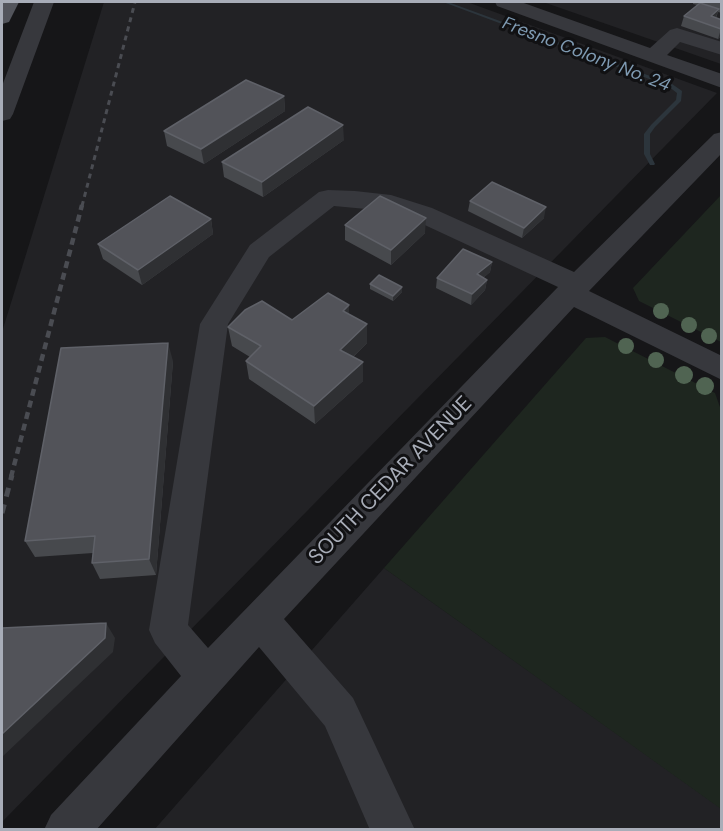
<!DOCTYPE html>
<style>
body{margin:0}
#map{position:relative;width:723px;height:831px;overflow:hidden;background:#161618;font-family:"DM Sans",sans-serif}
canvas{display:block}
.frame{position:absolute;inset:0;border:3px solid #a8adb8;pointer-events:none}
</style>
<div id="map">
<canvas width="723" height="831"></canvas>
<div class="frame"></div>
</div>
<script>
const ctx = document.querySelector('canvas').getContext('2d');
ctx.lineJoin = 'round';
function fillPath(path, color) { ctx.fillStyle = color; ctx.fill(path, 'evenodd'); }
const shape = rows => new Path2D(rows.map(r => 'M' + r).join(''));
function stroke(path, color, width, dash) { ctx.strokeStyle = color; ctx.lineWidth = width; ctx.lineCap = dash ? 'butt' : 'round'; ctx.setLineDash(dash || []); ctx.stroke(path); }
function write(font, color, halo, rows, align = 'center') {
  ctx.font = font + ' "DM Sans",sans-serif'; ctx.lineWidth = 6; ctx.setLineDash([]); ctx.textBaseline = 'middle'; ctx.strokeStyle = halo; ctx.fillStyle = color; for (const [text, x, y, turn = 0] of rows) {
    ctx.save(); ctx.translate(x, y); ctx.rotate((+turn || 0) * Math.PI / 180); ctx.textAlign = isNaN(turn) ? turn : align; if (halo) ctx.strokeText(text, 0, 0); ctx.fillText(text, 0, 0); ctx.restore();
  }
}
fillPath(shape([
 [104,2,467,2,717,93,2,822,2,332],
 [543,2,721,2,721,64,638,35],
 [384,568,722,809,721,830,154,830]
]), '#222225');
fillPath(shape([
 [721,195,721,342,639,301,633,288],
 [605,337,715,393,721,410,721,809,384,568,586,338]
]), '#1e261f');
fillPath(shape([
 [443,2,448,2,672,84,682,91,681,101,655,127,650,134,650,154,655,164,654,165,650,165,644,154,644,134,651,125,676,100,677,93,668,86,443,2]
]), '#2c353c');
fillPath(shape([
 [34,2,54,2,13,114,10,119,2,121,2,86,34,2],
 [495,2,521,2,650,48,670,30,677,28,722,42,722,55,680,42,667,55,722,74,722,88,497,6,495,2],
 [722,132,722,153,589,291,722,356,722,380,574,307,284,619,353,698,415,830,370,830,325,726,259,647,96,830,44,830,51,815,181,676,155,643,149,630,200,324,250,245,319,192,328,190,355,191,391,195,432,208,574,272,714,134,722,132],
 [334,206,388,211,414,220,558,287,208,648,188,625,228,324,269,257,334,206]
]), '#37383d');
fillPath(shape([
 [2,2,19,2,9,22,2,24,2,2]
]), '#53555c');
stroke(shape([
 [82,206,135,2]
]), '#4a4c52', 3, [5, 4.5]);
stroke(shape([
 [11,477,82,205]
]), '#4a4c52', 4.5, [7, 5]);
stroke(shape([
 [2,513,12,475]
]), '#4a4c52', 5, [9, 8]);
ctx.fillStyle = '#506452';
for (const [x, y, r] of [
 [661,311,8],
 [689,325,8],
 [709,336,8],
 [626,346,8],
 [656,360,8],
 [684,375,9],
 [705,386,9]
]) { ctx.beginPath(); ctx.arc(x, y, r, 0, 2 * Math.PI); ctx.fill(); }
fillPath(shape([
 [693,2,722,2,722,13,718,12,716,18,722,20,722,36,718,39,681,26,684,16,697,5,693,4],
 [284,96,285,111,204,164,167,146,164,131],
 [344,140,263,197,224,177,222,162],
 [470,201,544,218,522,238,468,211],
 [211,219,213,234,142,285,103,259,98,244],
 [345,225,425,233,391,265,345,240],
 [492,262,490,272,483,278,487,280,485,290,471,305,436,288,437,278],
 [370,284,402,292,393,301,370,289],
 [349,305,349,315,367,324,367,343,353,357,363,381,315,424,249,379,246,361,250,357,232,346,228,327,292,320],
 [173,361,156,575,100,579,92,563,93,553,35,557,25,541]
]), '#47494d');
fillPath(shape([
 [719,9,715,19,711,16],
 [721,29,722,36,718,39],
 [284,96,285,111,204,164,201,149],
 [343,125,344,140,263,197,262,182],
 [546,207,544,218,522,238,524,228],
 [426,218,425,233,391,265,391,250],
 [211,219,213,234,142,285,138,270],
 [492,262,490,272,475,285,477,274],
 [487,280,485,290,471,305,472,294],
 [402,287,402,292,393,301,393,296],
 [349,305,349,324,343,311],
 [367,324,367,343,341,368,340,350],
 [168,343,173,361,156,575,149,559],
 [363,362,363,381,315,424,314,406],
 [106,623,115,638,113,652,2,757,2,734]
]), '#2f3033');
const building = shape([
 [700,3,719,9,711,16,722,20,721,29,684,16,700,3],
 [246,80,284,96,201,149,164,131,246,80],
 [308,107,343,125,262,182,222,162,308,107],
 [492,182,546,207,524,228,470,201,492,182],
 [170,196,211,219,138,270,98,244,170,196],
 [380,196,426,218,391,250,345,225,380,196],
 [463,249,492,262,477,274,487,280,472,294,437,278,463,249],
 [379,275,402,287,393,296,370,284,379,275],
 [328,293,349,305,343,311,367,324,340,350,363,362,314,406,246,361,261,346,228,327,245,310,262,301,292,320,328,293],
 [168,343,149,559,92,563,95,536,25,541,61,348,168,343],
 [106,623,105,638,2,734,2,628,106,623]
]);
fillPath(building, '#525359');
stroke(building, '#5f6168', 1.5);
write('italic 18px', '#7f9bb3', '#111113', [
 ["Fresno Colony No. 24",586,55,21]
]);
write('21px', '#a8adb8', '#111113', [
 ["SOUTH CEDAR AVENUE",391,481,-46]
]);
</script>
